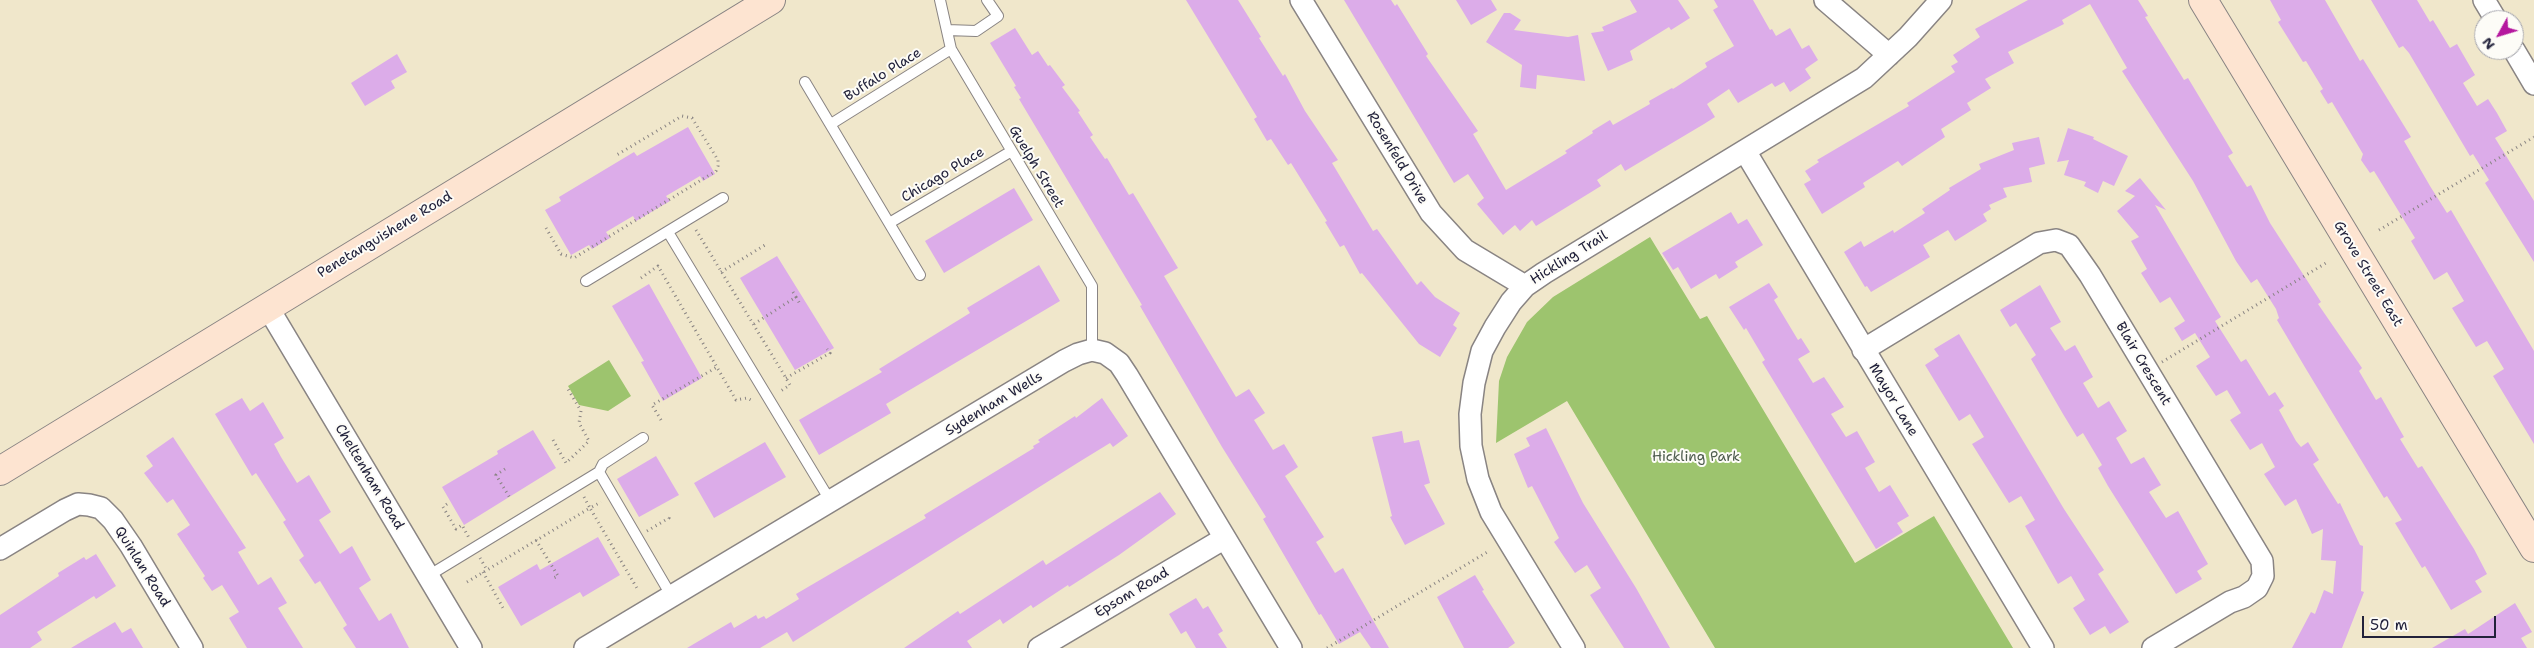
<!DOCTYPE html>
<style>
body{margin:0}
#map{position:relative;width:2534px;height:648px;overflow:hidden;background:#f0e7cb;font-family:"Shantell Sans",sans-serif}
canvas{display:block}
.north{position:absolute;left:2474px;top:10px;width:50px;height:50px;box-sizing:border-box;background:#fdfcf7;border:1px solid #a5a5ac;border-radius:50%;rotate:231deg;font-size:14px;font-weight:700;line-height:20px;text-align:center;color:#22223b}
.north::after{content:'';display:block;margin:auto;width:18px;height:22px;background:#b5179e;clip-path:polygon(50% 0,100% 100%,50% 72%,0 100%)}
.scale{position:absolute;left:2362px;top:616px;width:134px;height:22px;box-sizing:border-box;border:2px solid #22223b;border-top:0;padding-left:6px;font-size:15px;line-height:18px;white-space:nowrap;color:#22223b;-webkit-text-stroke:4px #fdfcf7;paint-order:stroke}
</style>
<div id="map">
<canvas width="2534" height="648"></canvas>
<div class="north">N</div>
<div class="scale">50 m</div>
</div>
<script>
const ctx = document.querySelector('canvas').getContext('2d');
ctx.lineJoin = 'round';
function fillPath(path, color) { ctx.fillStyle = color; ctx.fill(path, 'evenodd'); }
const shape = rows => new Path2D(rows.map(r => 'M' + r).join(''));
function stroke(path, color, width, dash) { ctx.strokeStyle = color; ctx.lineWidth = width; ctx.lineCap = dash ? 'butt' : 'round'; ctx.setLineDash(dash || []); ctx.stroke(path); }
function write(font, color, halo, rows, align = 'center') {
  ctx.font = font + ' "Shantell Sans",sans-serif'; ctx.lineWidth = 4; ctx.setLineDash([]); ctx.textBaseline = 'middle'; ctx.strokeStyle = halo; ctx.fillStyle = color; for (const [text, x, y, turn = 0] of rows) {
    ctx.save(); ctx.translate(x, y); ctx.rotate((+turn || 0) * Math.PI / 180); ctx.textAlign = isNaN(turn) ? turn : align; if (halo) ctx.strokeText(text, 0, 0); ctx.fillText(text, 0, 0); ctx.restore();
  }
}
fillPath(shape([
 [1650,237,1700,319,1707,316,1855,563,1934,516,2013,648,1715,648,1567,401,1496,443,1499,381,1507,357,1527,322,1553,297],
 [609,360,631,396,608,411,579,405,568,386]
]), '#9dc46e');
fillPath(shape([
 [1186,0,1238,0,1261,37,1259,38,1283,76,1285,74,1305,111,1338,160,1332,163,1373,231,1377,229,1417,285,1421,281,1435,297,1460,313,1453,325,1457,328,1440,357,1419,344,1362,273,1360,274,1344,245,1340,247,1325,222,1327,221,1291,163,1288,165,1271,139,1267,141,1254,119,1257,117],
 [1344,0,1391,0,1395,6,1397,4,1428,54,1426,56,1478,131,1473,134,1506,190,1567,153,1565,151,1593,133,1592,131,1610,120,1613,125,1650,104,1649,101,1672,88,1673,89,1707,67,1705,63,1734,46,1713,10,1718,7,1714,0,1753,0,1770,30,1772,29,1776,36,1790,28,1802,49,1809,45,1818,60,1805,69,1811,78,1790,92,1784,82,1775,87,1772,83,1738,103,1729,89,1707,104,1715,117,1704,124,1625,171,1621,164,1597,180,1601,186,1536,226,1532,220,1520,231,1515,225,1503,235,1477,204,1484,198,1468,174,1454,183],
 [1456,0,1491,0,1497,10,1471,25],
 [1630,0,1678,0,1690,18,1671,30,1669,27,1630,51,1633,60,1608,71,1591,33,1604,31,1602,27,1637,12],
 [2028,0,2138,0,2148,16,2145,17,2184,80,2188,78,2233,153,2228,156,2247,187,2251,185,2270,223,2321,302,2318,304,2362,368,2359,371,2376,400,2381,397,2404,437,2400,439,2418,468,2422,466,2474,549,2487,574,2475,581,2482,592,2451,610,2425,566,2422,568,2395,523,2402,520,2387,496,2384,498,2306,369,2277,320,2279,318,2276,309,2257,279,2251,283,2236,261,2193,181,2122,71,2127,68,2090,4,2062,20,2064,24,2008,52,2014,63,1985,79,1991,88,1967,103,1971,110,1941,129,1945,137,1902,166,1898,161,1863,183,1865,187,1822,214,1804,184,1811,180,1805,171,1819,162,1817,160,1909,106,1907,103,1955,72,1951,66,1958,62,1953,55,1980,37,1975,29],
 [2270,0,2325,0,2360,61,2363,59,2411,137,2404,141,2430,186,2447,213,2451,210,2534,351,2534,444,2493,376,2504,369,2487,341,2476,347,2452,308,2464,301,2447,272,2434,280,2411,241,2415,238,2374,171,2370,173,2361,160,2363,154,2332,102,2328,104,2320,91,2323,89,2306,61,2303,62,2278,22,2281,20],
 [2371,0,2417,0,2430,22,2433,20,2450,48,2457,44,2475,75,2463,83,2477,106,2488,99,2497,113,2507,131,2495,138,2534,201,2534,262,2485,183,2489,180,2473,154,2470,156,2409,53,2403,46,2399,48],
 [1504,13,1510,13,1521,20,1514,30,1568,37,1578,35,1585,81,1537,75,1536,89,1520,87,1522,65,1486,42],
 [1015,28,1032,55,1038,51,1048,66,1050,65,1065,85,1062,87,1080,111,1078,112,1093,135,1090,137,1105,159,1107,158,1129,195,1133,193,1178,268,1164,276,1236,397,1249,389,1265,413,1254,420,1273,450,1284,444,1298,467,1285,476,1324,537,1316,542,1335,573,1343,568,1389,648,1371,648,1360,632,1339,644,1321,614,1319,615,1263,519,1266,517,1222,447,1140,306,1142,305,1019,99,1021,98,1014,87,1016,86,990,43],
 [397,54,407,72,391,81,395,88,365,106,351,83],
 [688,127,715,174,703,181,700,176,666,196,670,201,636,221,633,216,606,232,610,238,592,249,589,245,571,255,545,210,561,201,559,197,634,152,637,156],
 [2068,128,2094,137,2093,139,2128,156,2114,186,2103,181,2098,193,2084,186,2086,182,2064,175,2069,160,2057,162],
 [2039,137,2045,164,2029,168,2032,182,2003,188,2007,197,1989,205,1991,209,1983,214,1987,221,1955,241,1948,230,1923,245,1930,257,1871,292,1867,286,1865,287,1844,252,1861,241,1864,247,1893,230,1894,233,1925,213,1922,209,1950,190,1949,188,1981,169,1979,164,2014,150,2012,143],
 [2140,178,2166,210,2155,205,2221,317,2215,321,2241,362,2246,359,2269,396,2275,392,2284,406,2279,410,2296,441,2301,447,2308,442,2319,460,2313,464,2338,504,2340,503,2360,545,2363,546,2361,591,2364,592,2342,648,2292,648,2311,612,2315,614,2324,590,2333,594,2336,561,2321,560,2323,529,2312,534,2296,499,2285,506,2264,474,2275,467,2262,443,2250,450,2230,420,2241,413,2227,390,2216,396,2196,366,2210,357,2195,333,2182,341,2174,328,2185,321,2170,297,2160,303,2141,273,2147,269,2131,241,2139,237,2117,211,2135,196,2125,191],
 [1014,188,1033,220,944,273,925,241],
 [1731,212,1738,224,1747,219,1763,245,1735,262,1738,267,1719,279,1716,274,1691,289,1678,267,1673,270,1662,253],
 [777,256,834,348,795,370,740,278],
 [1039,265,1060,301,886,404,891,413,819,455,799,420,882,372,879,369,970,313,967,308],
 [1769,283,1778,297,1774,300,1798,340,1801,338,1810,352,1798,359,1813,383,1824,377,1844,407,1831,414,1846,437,1857,431,1875,462,1865,468,1879,492,1890,485,1909,516,1897,523,1903,532,1876,549,1762,362,1765,360,1746,328,1744,330,1729,307],
 [649,284,702,378,663,401,641,362,644,361,612,306],
 [2040,285,2061,322,2050,328,2065,351,2075,345,2093,377,2083,383,2098,408,2109,401,2127,431,2116,438,2131,464,2144,457,2161,485,2149,492,2166,518,2178,511,2208,564,2197,571,2202,579,2176,594,2108,486,2098,468,2102,465,2083,433,2077,437,2063,414,2031,359,2036,355,2016,323,2010,327,2000,310],
 [1959,334,2064,509,2104,570,2098,574,2129,622,2110,634,2105,626,2090,635,2073,608,2085,600,2071,576,2058,584,2025,526,2035,520,2021,496,2009,503,1972,444,1984,437,1970,414,1959,421,1925,365,1939,356,1934,349],
 [242,398,250,411,263,402,284,438,274,444,281,457,297,483,309,475,331,512,319,520,340,554,352,546,371,580,359,588,379,621,391,613,409,648,356,648,343,628,347,625,320,581,315,584,299,560,304,556,283,522,286,520,256,473,252,476,215,414],
 [1102,398,1128,436,1113,447,1110,443,1079,462,793,642,787,632,760,648,687,648,731,622,734,628,756,615,758,619,764,616,766,619,799,599,796,594,926,518,924,515,1034,448,1033,446,1040,442,1038,440,1075,416,1076,418],
 [1546,428,1583,503,1636,588,1670,648,1624,648,1590,595,1601,588,1587,565,1575,573,1554,542,1559,538,1532,486,1528,488,1514,454,1530,446,1526,438],
 [533,430,556,468,464,525,442,487,498,454,497,451],
 [1402,431,1404,443,1419,440,1430,483,1424,485,1445,524,1405,545,1390,517,1392,516,1372,437],
 [173,437,246,548,238,552,258,585,271,577,287,603,278,608,303,648,247,648,229,618,239,612,222,585,212,591,203,578,205,576,177,534,190,525,173,499,167,503,144,473,153,466,146,456],
 [765,442,786,477,714,518,694,483],
 [656,456,679,495,639,517,617,479],
 [1160,492,1176,514,1119,555,1069,587,1068,585,1033,608,1031,605,1003,624,1000,619,967,641,972,648,904,648,958,611,960,614,1043,560,1046,565],
 [598,537,620,575,583,597,580,592,521,626,498,587,537,564,540,570],
 [96,554,116,586,96,599,94,596,37,632,42,640,30,648,0,648,0,615,59,576,58,573,84,557,86,560],
 [1475,575,1484,590,1482,591,1515,643,1508,648,1464,648,1437,597],
 [1196,598,1203,609,1208,606,1223,631,1218,634,1227,648,1196,648,1186,631,1181,634,1169,614],
 [2515,603,2532,632,2521,638,2527,648,2432,648,2465,629,2468,634],
 [115,622,122,633,131,628,143,648,71,648]
]), '#dcace9');
const lane = shape([
 [940,0,951,49,1092,286,1092,350],
 [947,30,976,31,998,16,987,0],
 [805,82,920,275],
 [831,124,951,49],
 [891,222,1010,152],
 [668,232,831,502],
 [586,281,723,198],
 [599,472,672,597],
 [428,576,599,472,603,464,643,438]
]);
const street = shape([
 [1301,0,1431,213,1465,250,1525,286],
 [1825,0,1889,55],
 [2484,0,2496,20],
 [2514,50,2534,84],
 [1745,151,2043,648],
 [267,306,471,648],
 [1863,350,2039,243,2056,240,2069,245,2090,275,2262,561,2263,576,2257,588,2244,597,2230,602,2153,648],
 [0,549,65,510,78,504,89,505,101,508,113,520,131,546,192,648],
 [585,648,1064,361,1078,354,1092,350,1105,353,1119,363,1127,375,1291,648],
 [1039,648,1225,538],
 [1574,648,1491,512,1478,479,1471,446,1470,414,1474,383,1482,351,1495,327,1511,302,1525,286,1544,273,1864,78,1908,37,1941,0]
]);
const secondary = shape([
 [2203,0,2534,548],
 [0,471,771,0]
]);
stroke(lane, '#898483', 12);
stroke(street, '#898483', 24);
stroke(secondary, '#898483', 30);
stroke(shape([
 [546,228,561,254,574,258,716,171,718,166,718,160,692,118,682,116,615,156],
 [696,230,786,378,790,385,779,392],
 [2379,230,2534,137],
 [721,272,765,245],
 [641,278,658,266,736,400,747,398,753,401],
 [793,292,796,297],
 [754,324,796,297,800,304],
 [2162,362,2326,263],
 [786,378,830,353,827,349],
 [661,420,652,405,717,367],
 [553,440,566,463,589,441,579,423,581,411,568,389],
 [505,469,496,475,510,498],
 [584,497,590,508,601,502],
 [447,504,443,507,456,529,462,525,469,538],
 [647,531,669,518,667,514],
 [536,540,558,576,551,579],
 [480,558,487,570],
 [483,572,503,608,506,606],
 [467,582,590,508,638,590],
 [1327,648,1489,551]
]), '#898483', 3, [1, 4]);
stroke(lane, '#fff', 10);
stroke(street, '#fff', 21);
stroke(secondary, '#fde4d1', 28);
write('14px', '#22223b', '#fdfcf7', [
 ["Buffalo Place",883,75,-32],
 ["Rosenfeld Drive",1397,158,59],
 ["Guelph Street",1036,167,59],
 ["Chicago Place",943,175,-31],
 ["Penetanguishene Road",385,235,-31],
 ["Hickling Trail",1569,258,-32],
 ["Grove Street East",2368,274,59],
 ["Blair Crescent",2143,364,59],
 ["Mayor Lane",1893,400,59],
 ["Sydenham Wells",994,404,-31],
 ["Cheltenham Road",369,477,59],
 ["Quinlan Road",142,567,58],
 ["Epsom Road",1132,593,-31]
]);
write('14px', '#4d5b4d', '#fdfcf7', [
 ["Hickling Park",1696,457]
]);
</script>
